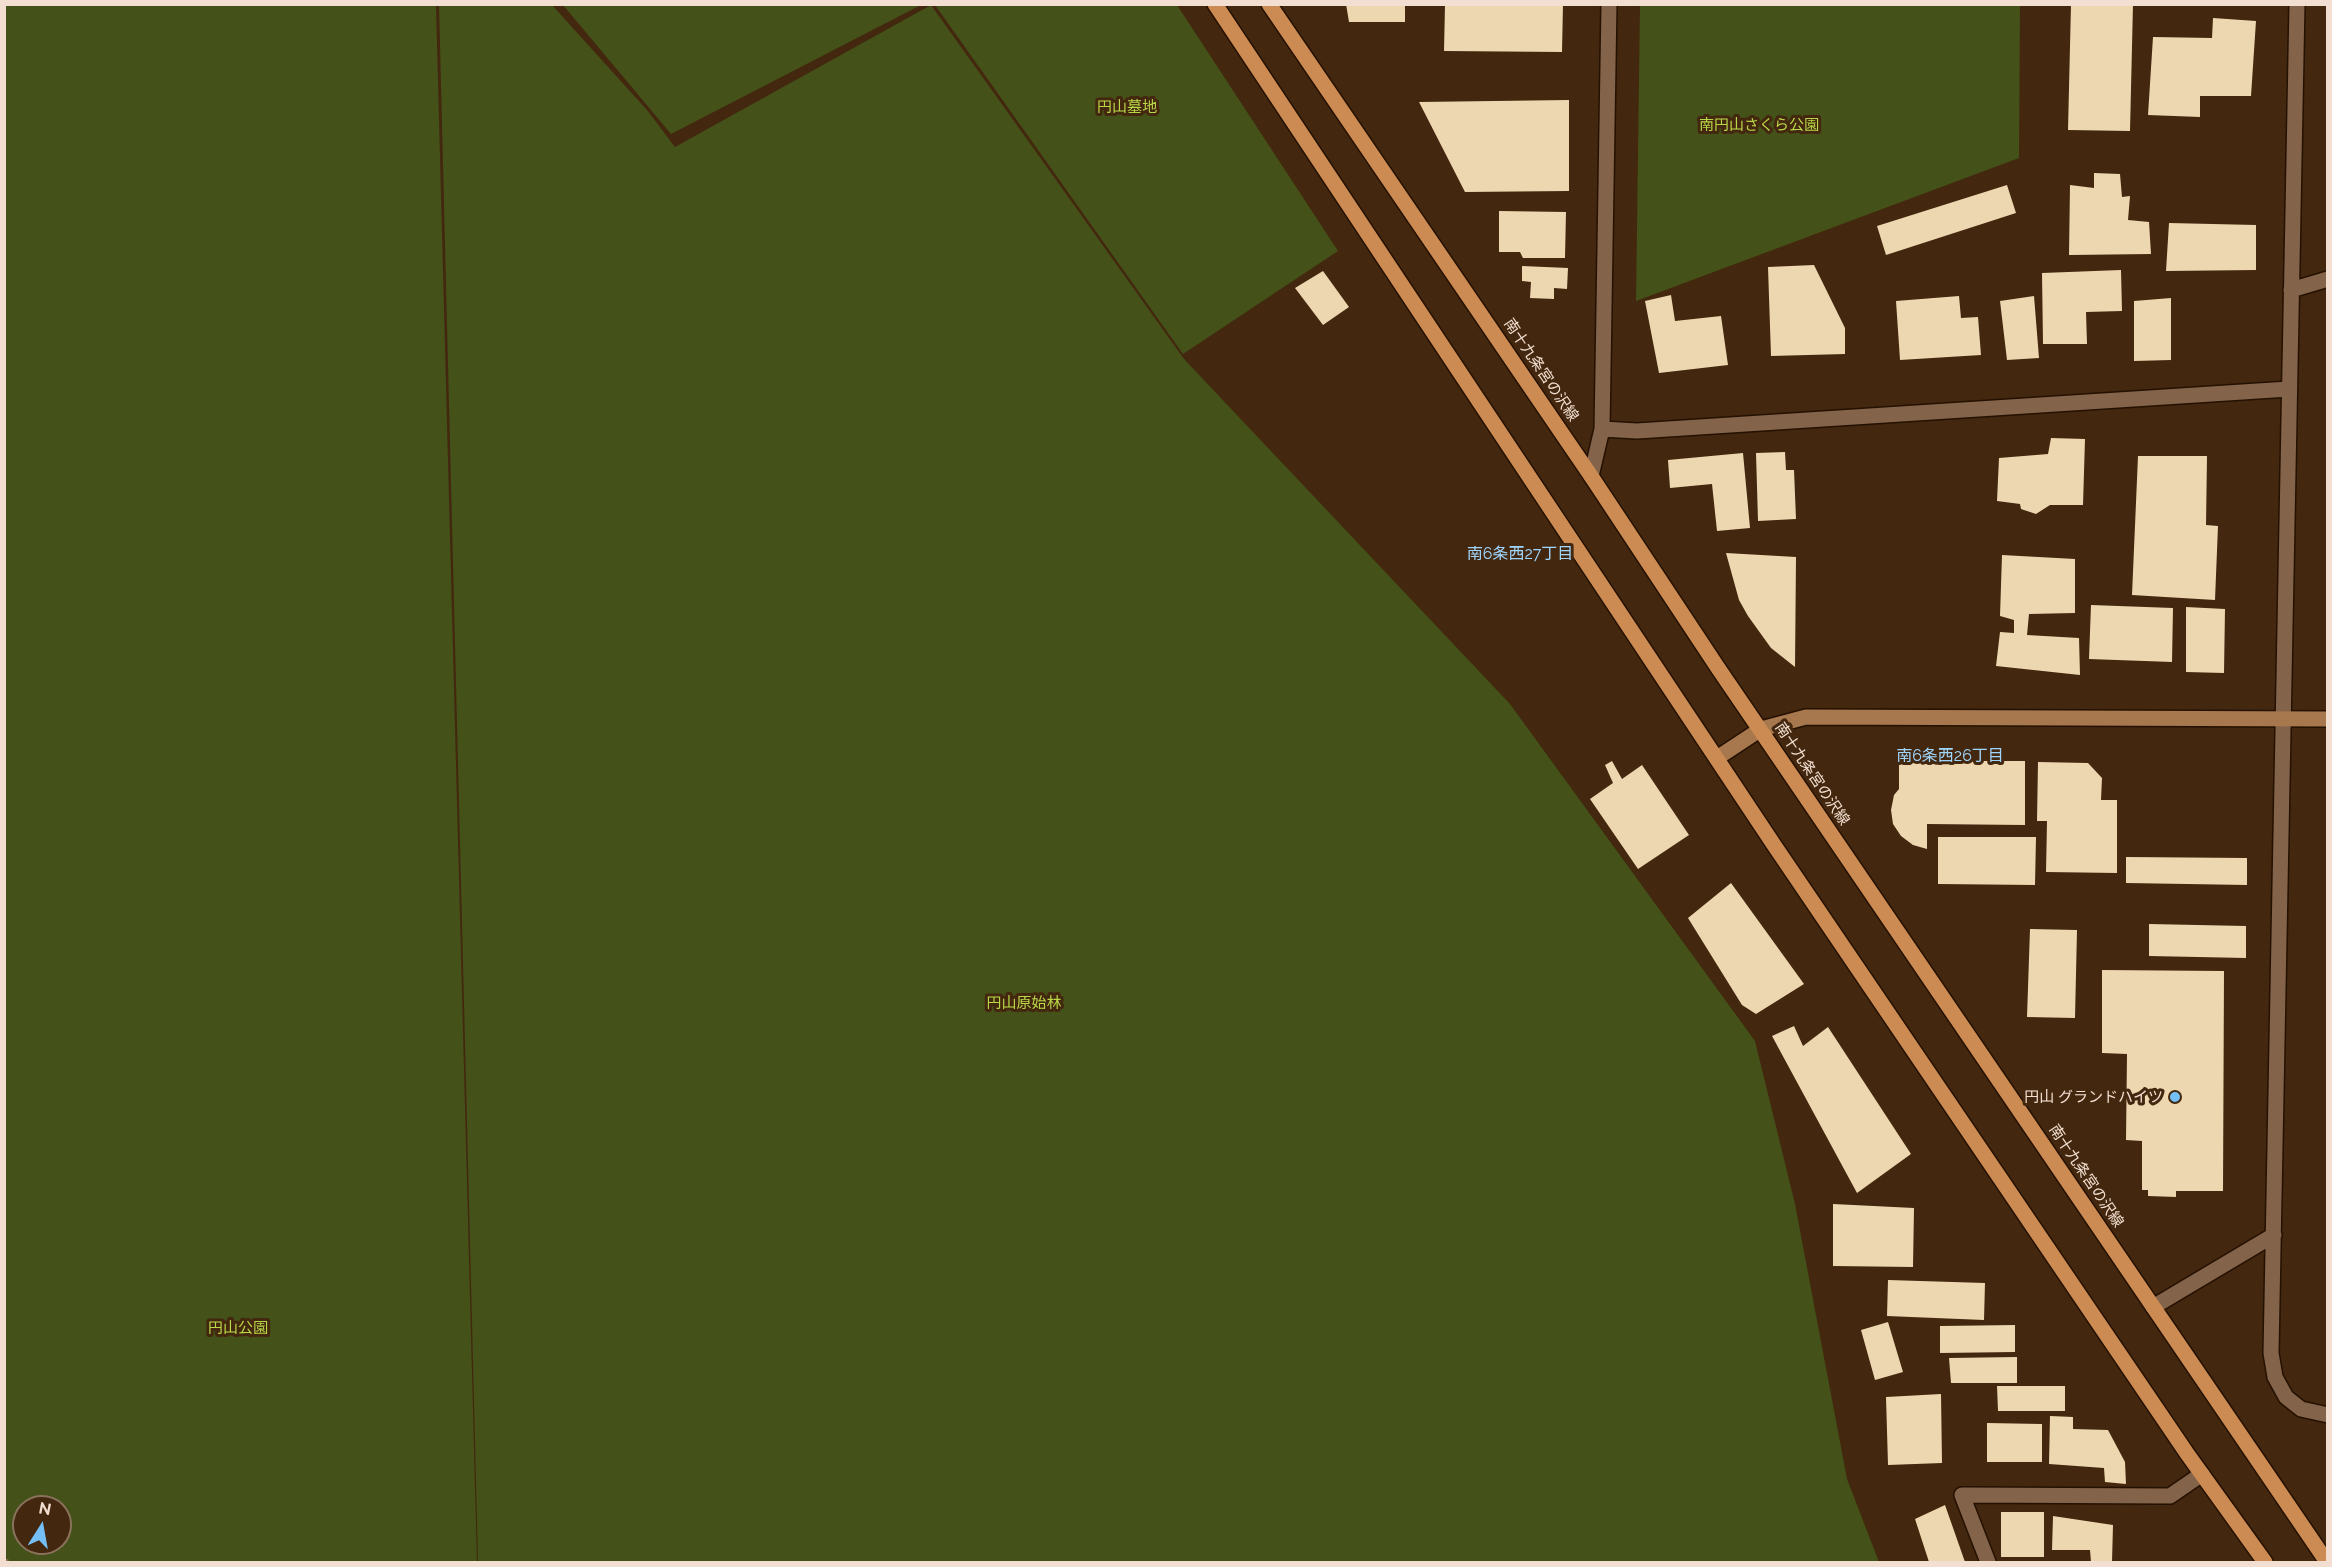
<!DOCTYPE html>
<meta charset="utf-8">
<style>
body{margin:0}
#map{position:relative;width:2332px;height:1567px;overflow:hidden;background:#43270e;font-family:Raleway,sans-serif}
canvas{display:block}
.frame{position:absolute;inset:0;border:6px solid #f2dfd1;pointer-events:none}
.north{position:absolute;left:12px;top:1495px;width:60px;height:60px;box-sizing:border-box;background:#43270e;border:2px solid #89715c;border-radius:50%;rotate:11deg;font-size:16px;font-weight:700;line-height:24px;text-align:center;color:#f2dfd1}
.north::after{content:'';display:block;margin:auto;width:21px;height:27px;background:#74c0f6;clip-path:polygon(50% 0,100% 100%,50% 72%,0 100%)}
</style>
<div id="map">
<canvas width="2332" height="1567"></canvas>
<div class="frame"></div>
<div class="north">N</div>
</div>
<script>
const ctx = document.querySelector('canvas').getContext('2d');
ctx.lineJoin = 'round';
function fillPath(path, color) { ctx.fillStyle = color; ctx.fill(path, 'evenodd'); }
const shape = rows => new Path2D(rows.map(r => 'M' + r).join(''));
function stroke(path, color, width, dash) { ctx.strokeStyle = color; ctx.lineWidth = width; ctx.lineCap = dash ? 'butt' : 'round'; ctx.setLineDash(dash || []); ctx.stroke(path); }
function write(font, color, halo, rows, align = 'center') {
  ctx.font = font + ' Raleway,"Noto Sans JP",sans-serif'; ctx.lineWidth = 6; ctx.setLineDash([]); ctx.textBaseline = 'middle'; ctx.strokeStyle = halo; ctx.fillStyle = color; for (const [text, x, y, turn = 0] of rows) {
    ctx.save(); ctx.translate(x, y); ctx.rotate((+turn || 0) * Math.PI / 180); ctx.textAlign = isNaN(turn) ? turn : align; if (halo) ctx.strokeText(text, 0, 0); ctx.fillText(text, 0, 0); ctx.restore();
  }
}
fillPath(shape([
 [4,5,436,5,477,1562,5,1562],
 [24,1507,60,1507,60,1543,24,1543],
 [439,5,552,5,647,110,675,147,931,5,1184,359,1510,704,1755,1041,1795,1204,1847,1479,1879,1562,478,1562],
 [563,5,921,5,671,134],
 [935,5,1177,5,1338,251,1183,354],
 [1640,5,2020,5,2019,158,1636,301]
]), '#445118');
fillPath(shape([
 [1346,4,1405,4,1405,22,1349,22],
 [1563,4,1562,52,1444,51,1445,5],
 [2071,4,2133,4,2130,131,2068,130],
 [2213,18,2256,21,2251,96,2200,96,2200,117,2148,115,2153,37,2212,38],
 [1569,100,1569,191,1465,192,1419,102],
 [2094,173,2120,174,2122,197,2130,196,2128,220,2149,222,2151,254,2069,255,2070,185,2094,188],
 [2007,185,2016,213,1886,255,1877,226],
 [1499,211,1566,212,1565,258,1523,258,1520,252,1499,252],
 [2169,223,2256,225,2256,270,2166,271],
 [1814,265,1845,328,1845,354,1771,356,1768,267],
 [1522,266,1568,268,1567,289,1554,288,1554,299,1530,298,1531,282,1522,281],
 [2121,270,2122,311,2086,312,2087,344,2043,344,2042,273],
 [1323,271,1349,307,1323,325,1295,288],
 [1671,295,1675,321,1721,316,1728,365,1659,373,1645,301],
 [1959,296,1961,318,1978,317,1981,355,1900,360,1896,301],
 [2034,296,2039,358,2007,360,2000,301],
 [2171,298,2171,360,2134,361,2134,301],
 [2051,438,2085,439,2083,505,2050,505,2036,514,2021,509,2020,504,1997,501,1999,458,2048,454],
 [1785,452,1786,470,1794,470,1796,519,1758,521,1756,453],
 [1743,453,1750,528,1717,531,1712,484,1670,488,1668,460],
 [2138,456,2207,456,2206,525,2218,526,2215,600,2132,595],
 [1726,553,1796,557,1795,667,1771,648,1748,616,1739,600],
 [2002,555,2075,559,2075,613,2029,614,2027,635,2079,638,2080,675,1996,666,2000,632,2014,633,2014,620,2000,616],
 [2091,605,2173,608,2172,662,2089,659],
 [2186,607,2225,609,2224,673,2186,672],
 [1916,752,1947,752,1947,761,2025,761,2025,825,1927,824,1927,849,1913,845,1901,836,1893,824,1891,810,1894,795,1899,789,1899,761,1916,761],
 [1612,761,1622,779,1642,765,1689,835,1638,869,1590,799,1613,783,1605,765],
 [2038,762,2088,763,2102,778,2101,800,2117,800,2117,873,2046,872,2047,821,2037,821],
 [1938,837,2036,837,2035,885,1938,884],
 [2126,857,2247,858,2247,885,2126,883],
 [1731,883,1804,984,1756,1014,1742,1005,1688,918],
 [2149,924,2246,926,2246,958,2149,956],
 [2030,929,2077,930,2075,1018,2027,1017],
 [2102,970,2224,971,2223,1191,2176,1191,2176,1197,2148,1196,2148,1190,2142,1190,2142,1141,2126,1140,2127,1054,2102,1053],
 [1794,1026,1803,1046,1828,1027,1911,1154,1857,1193,1772,1036],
 [1833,1204,1914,1208,1913,1267,1833,1266],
 [1888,1280,1985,1283,1984,1320,1887,1316],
 [1888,1322,1903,1372,1875,1380,1861,1330],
 [2015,1325,2015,1352,1940,1353,1940,1326],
 [2017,1357,2017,1383,1951,1383,1949,1358],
 [1997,1386,2065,1386,2065,1411,1998,1411],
 [1941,1394,1942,1463,1888,1465,1886,1397],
 [2050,1416,2073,1417,2073,1429,2108,1430,2125,1462,2126,1484,2105,1482,2104,1468,2049,1464],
 [1987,1423,2042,1424,2042,1462,1987,1462],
 [1945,1505,1965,1562,1929,1562,1915,1519],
 [2001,1512,2044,1512,2044,1557,2001,1557],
 [2053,1516,2113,1525,2112,1562,2091,1562,2090,1550,2052,1550]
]), '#edd7b0');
const street = shape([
 [2297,4,2271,1353,2275,1377,2286,1397,2301,1409,2328,1415],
 [2291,290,2328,279],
 [1602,429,1637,431,2289,389],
 [1591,476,1602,429,1609,4],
 [2153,1307,2274,1235],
 [1988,1562,1962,1495,2170,1496,2202,1474]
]);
const secondary = shape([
 [1717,758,1761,729,1806,717,2328,719]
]);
const primary = shape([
 [1215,4,1774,845,2186,1452,2265,1562],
 [1269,4,1591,476,1718,668,2327,1562]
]);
stroke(street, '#251101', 18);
stroke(secondary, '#251101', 18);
stroke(primary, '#251101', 18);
stroke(shape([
 [4,1560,9,1562]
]), '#866d58', 4, [4.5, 3]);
stroke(street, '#836349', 15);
stroke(secondary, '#a7774e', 15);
stroke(primary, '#cc8b53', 15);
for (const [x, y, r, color] of [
 [2175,1097,6,"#74c0f6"]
]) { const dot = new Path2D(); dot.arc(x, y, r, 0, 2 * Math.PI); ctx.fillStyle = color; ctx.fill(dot); stroke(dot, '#43270e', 2); }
write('15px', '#b8d847', '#43270e', [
 ["円山墓地",1127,107],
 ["南円山さくら公園",1759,125],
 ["円山原始林",1024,1003],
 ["円山公園",238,1328]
]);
write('15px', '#f2dfd1', '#43270e', [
 ["南十九条宮の沢線",1541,370,56],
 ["南十九条宮の沢線",1812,774,56],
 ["南十九条宮の沢線",2086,1176,56]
]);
write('15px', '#f2dfd1', '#43270e', [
 ["円山 グランドハイツ",2163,1097]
], 'right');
write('16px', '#9fd6fe', '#43270e', [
 ["南6条西27丁目",1520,554],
 ["南6条西26丁目",1950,756]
]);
</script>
